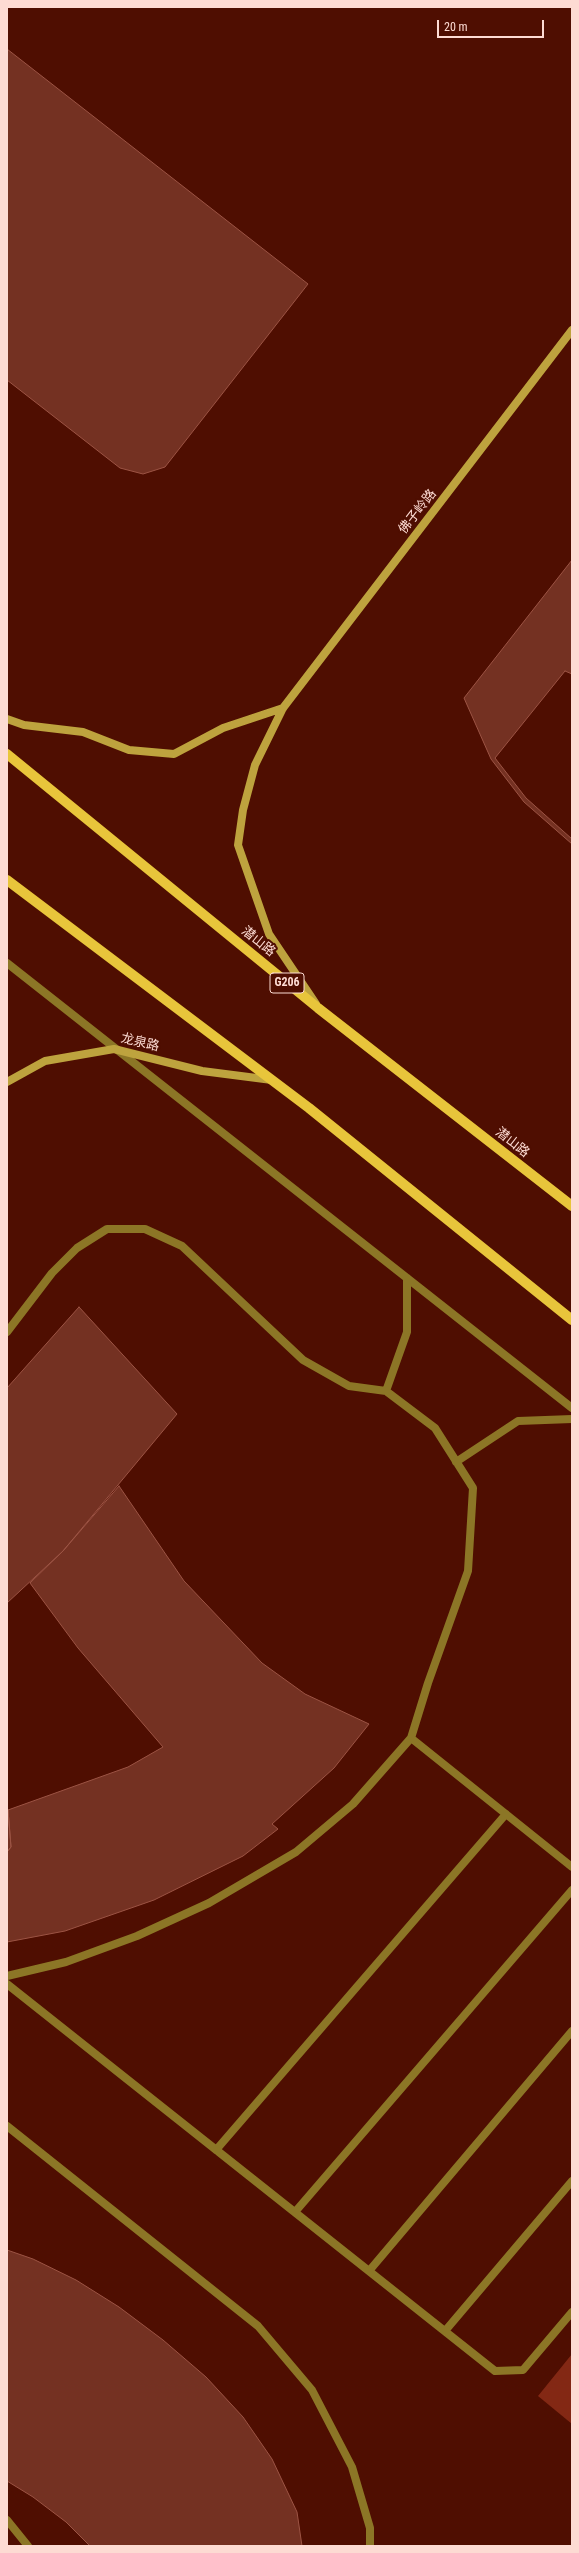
<!DOCTYPE html>
<meta charset="utf-8">
<style>
body{margin:0}
#map{position:relative;width:579px;height:2553px;overflow:hidden;background:#4f0e01;font-family:"Roboto Condensed",sans-serif}
canvas{display:block}
.frame{position:absolute;inset:0;border:8px solid #fddbd3;pointer-events:none}
.scale{position:absolute;left:437px;top:20px;width:107px;height:18px;box-sizing:border-box;border:2px solid #fddbd3;border-top:0;padding-left:5px;font-size:12px;line-height:14px;white-space:nowrap;color:#fddbd3;-webkit-text-stroke:3px #4f0e01;paint-order:stroke}
</style>
<div id="map">
<canvas width="579" height="2553"></canvas>
<div class="frame"></div>
<div class="scale">20 m</div>
</div>
<script>
const ctx = document.querySelector('canvas').getContext('2d');
ctx.lineJoin = 'round';
function fillPath(path, color) { ctx.fillStyle = color; ctx.fill(path, 'evenodd'); }
const shape = rows => new Path2D(rows.map(r => 'M' + r).join(''));
function stroke(path, color, width, dash) { ctx.strokeStyle = color; ctx.lineWidth = width; ctx.lineCap = dash ? 'butt' : 'round'; ctx.setLineDash(dash || []); ctx.stroke(path); }
function write(font, color, halo, rows, align = 'center') {
  ctx.font = font + ' "Roboto Condensed","Noto Sans SC",sans-serif'; ctx.lineWidth = 4; ctx.setLineDash([]); ctx.textBaseline = 'middle'; ctx.strokeStyle = halo; ctx.fillStyle = color; for (const [text, x, y, turn = 0] of rows) {
    ctx.save(); ctx.translate(x, y); ctx.rotate((+turn || 0) * Math.PI / 180); ctx.textAlign = isNaN(turn) ? turn : align; if (halo) ctx.strokeText(text, 0, 0); ctx.fillText(text, 0, 0); ctx.restore();
  }
}
fillPath(shape([
 [572,2354,572,2424,538,2396]
]), '#832814');
const building = shape([
 [7,49,308,284,165,467,143,474,120,468,7,380,7,49],
 [572,560,572,844,524,802,491,759,464,698,572,560],
 [565,671,572,674,572,839,526,798,495,758,565,671],
 [79,1307,177,1414,63,1551,7,1603,7,1388,79,1307],
 [119,1486,184,1581,262,1663,305,1694,369,1724,334,1768,272,1824,278,1829,243,1856,154,1900,65,1931,7,1942,7,1852,11,1847,8,1810,128,1767,163,1747,78,1648,30,1583,63,1551,119,1486],
 [8,1810,11,1847,7,1852,7,1811,8,1810],
 [7,2250,33,2259,76,2280,119,2307,163,2340,206,2377,243,2417,272,2459,297,2512,302,2546,90,2546,66,2522,33,2497,7,2481,7,2250]
]);
fillPath(building, '#743122');
stroke(building, '#9c5444', 1);
stroke(shape([
 [7,963,572,1408],
 [7,1332,52,1273,77,1248,107,1229,145,1229,182,1246,303,1360,349,1386,386,1391,435,1428,473,1488,468,1571,428,1683,411,1738,353,1804,296,1852,209,1903,137,1936,66,1962,7,1976],
 [386,1391,407,1332,407,1278],
 [456,1462,518,1421,572,1419],
 [411,1738,572,1867],
 [7,1984,495,2371,523,2370,572,2312],
 [7,2126,258,2326,312,2390,352,2467,370,2528,370,2546],
 [216,2150,506,1814],
 [295,2212,572,1890],
 [369,2271,572,2031],
 [445,2331,572,2181],
 [7,2520,28,2546]
]), '#8c7626', 8);
stroke(shape([
 [7,719,24,725,83,732,129,750,174,754,223,728,283,708],
 [316,1004,269,934,238,845,243,810,255,765,283,708,572,330],
 [7,1082,45,1061,114,1049,202,1071,272,1080]
]), '#bea33e', 8);
stroke(shape([
 [7,754,318,1008,572,1206],
 [7,880,309,1108,572,1320]
]), '#e8c53b', 10);
for (const [x, y, w] of [
 [287,983,34]
]) { const box = new Path2D(); box.roundRect(x - w / 2, y - 10, w, 20, 3); ctx.fillStyle = '#4f0e01'; ctx.fill(box); stroke(box, '#fddbd3', 1); }
write('bold 12px', '#fddbd3', null, [
 ["G206",287,983]
]);
write('13px', '#fddbd3', '#4f0e01', [
 ["佛子岭路",418,512,-52],
 ["潜山路",258,942,39],
 ["龙泉路",140,1043,13],
 ["潜山路",512,1143,38]
]);
</script>
